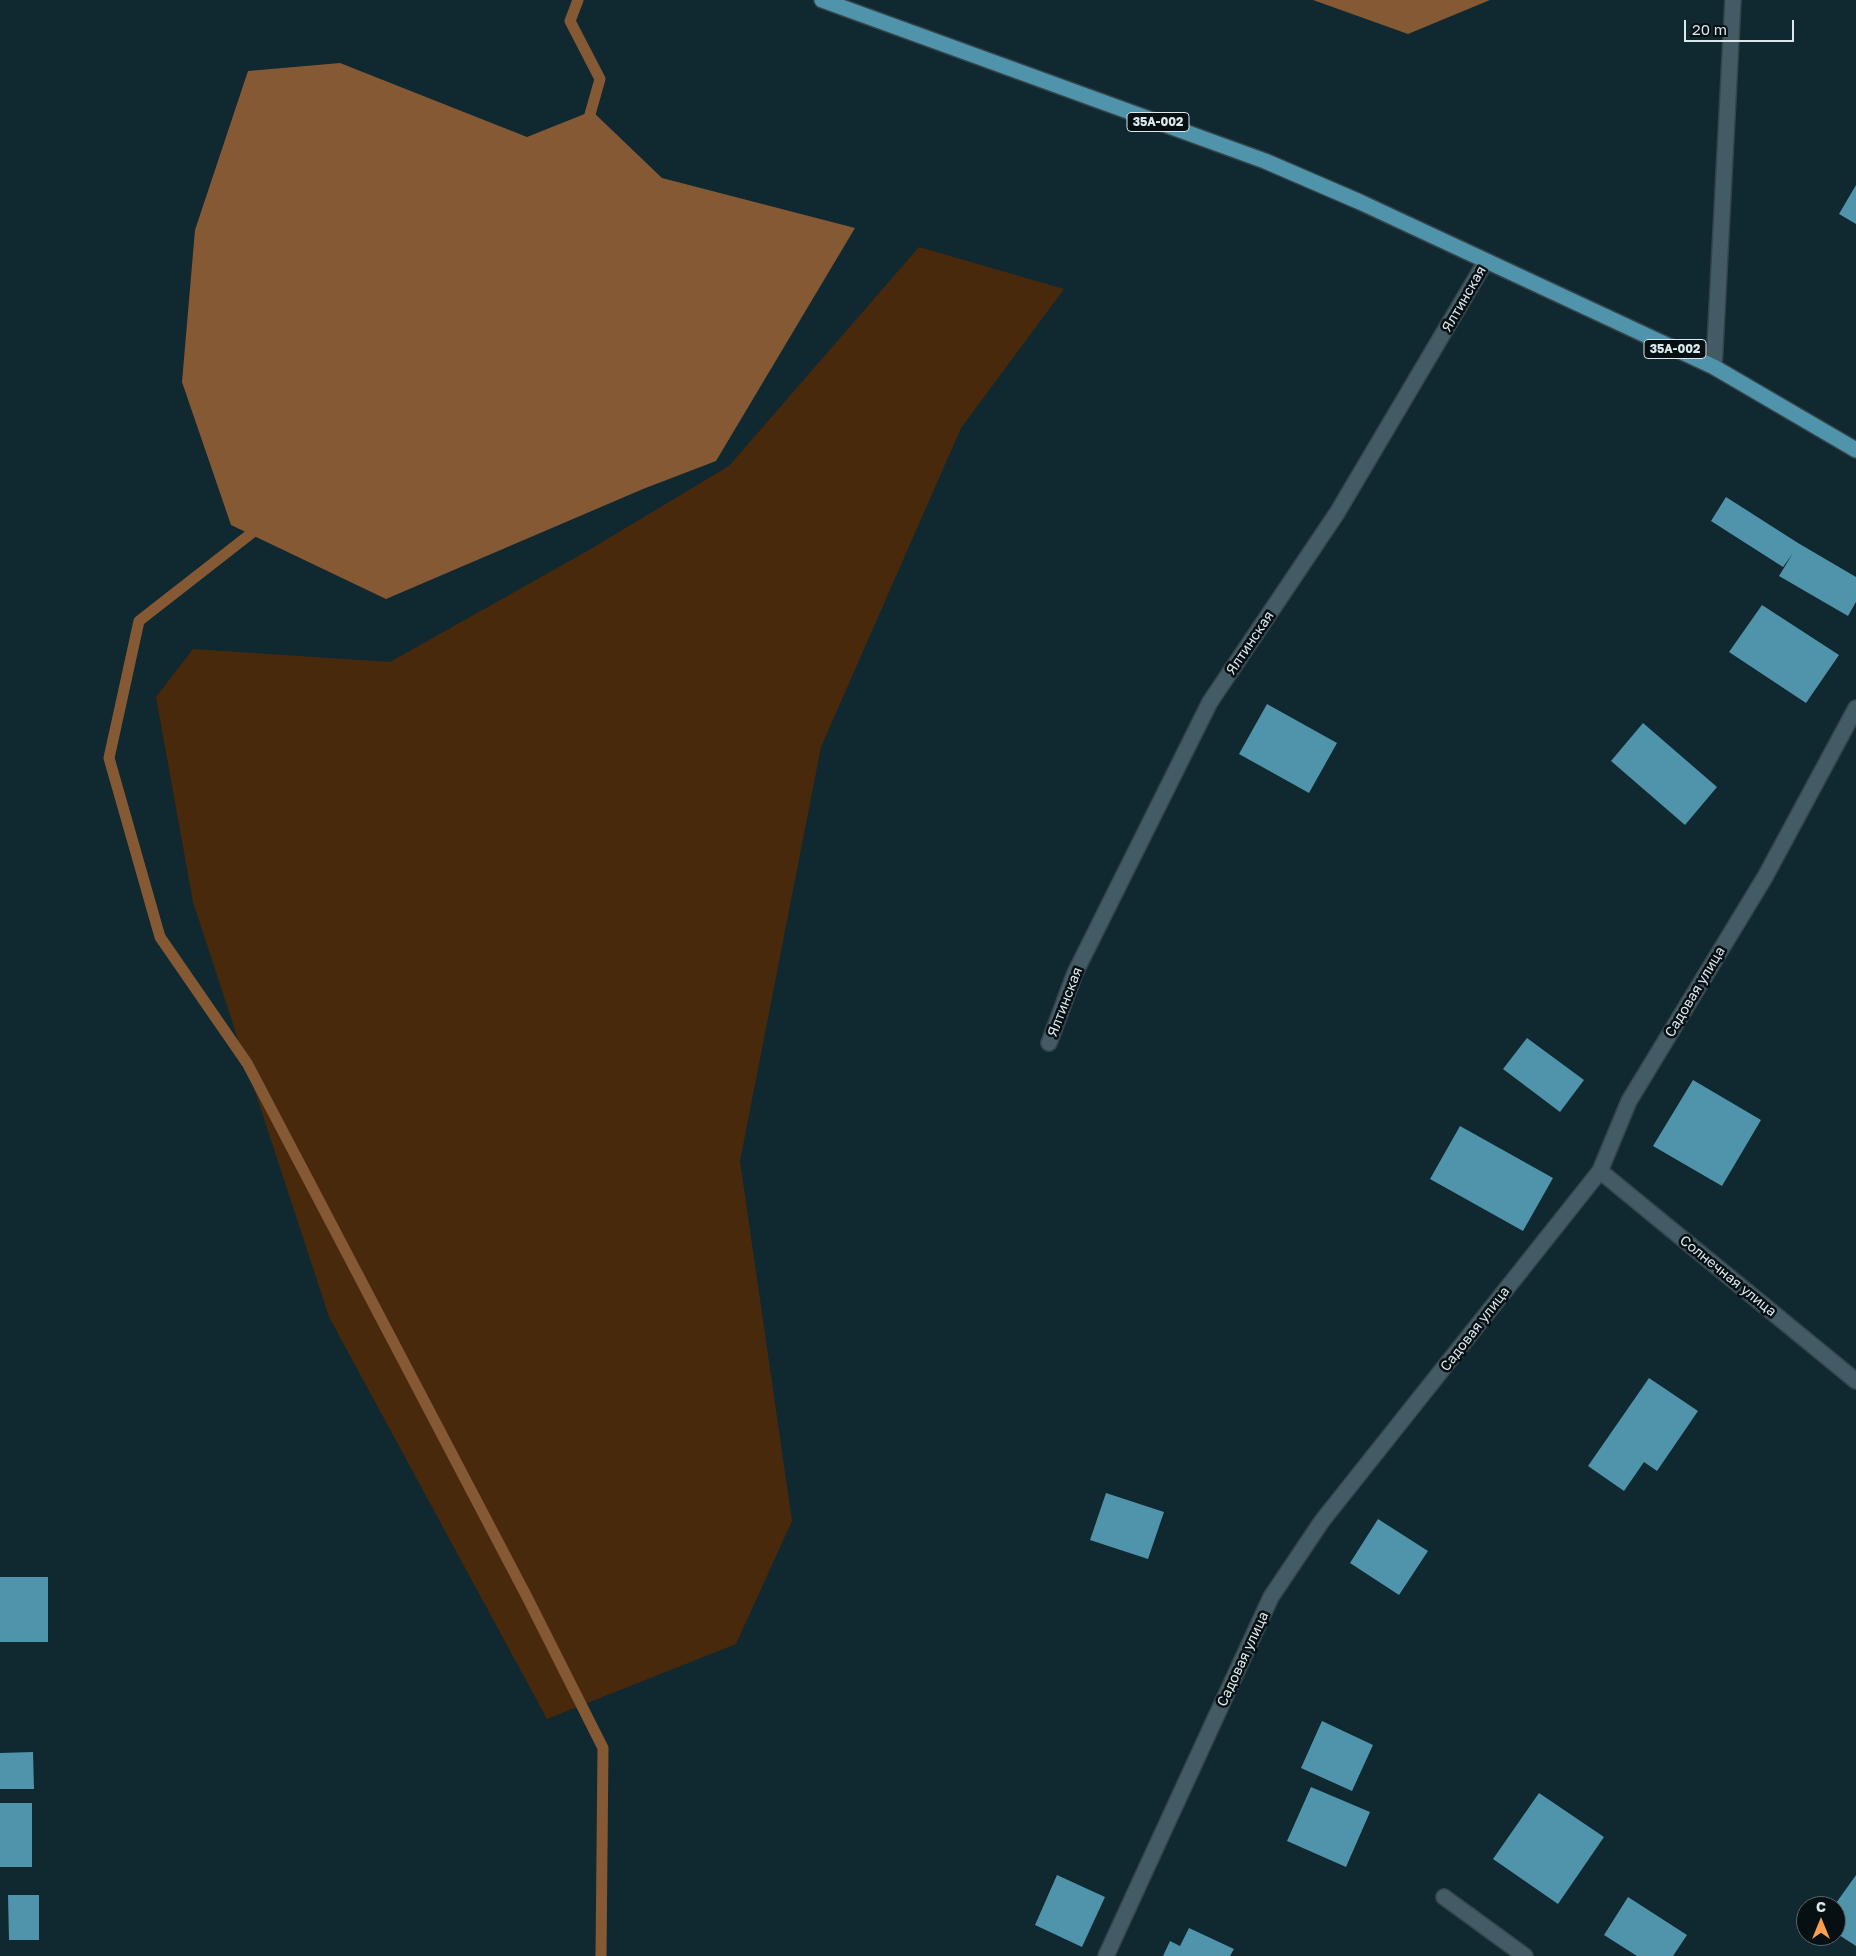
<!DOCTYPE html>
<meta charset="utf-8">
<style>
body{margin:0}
#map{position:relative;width:1856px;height:1956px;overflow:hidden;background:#10282f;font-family:"Golos Text",sans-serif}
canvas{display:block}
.north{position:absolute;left:1796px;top:1896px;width:50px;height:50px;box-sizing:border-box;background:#060f12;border:1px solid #5b666a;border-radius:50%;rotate:0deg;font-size:14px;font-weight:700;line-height:20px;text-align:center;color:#dbe9ee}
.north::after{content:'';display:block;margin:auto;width:18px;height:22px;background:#fa9f4f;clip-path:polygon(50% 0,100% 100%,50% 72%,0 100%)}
.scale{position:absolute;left:1684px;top:20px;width:110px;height:22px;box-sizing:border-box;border:2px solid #dbe9ee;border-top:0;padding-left:6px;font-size:15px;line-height:18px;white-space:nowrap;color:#dbe9ee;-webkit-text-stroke:4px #060f12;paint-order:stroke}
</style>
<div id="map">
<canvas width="1856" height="1956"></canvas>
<div class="north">С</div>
<div class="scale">20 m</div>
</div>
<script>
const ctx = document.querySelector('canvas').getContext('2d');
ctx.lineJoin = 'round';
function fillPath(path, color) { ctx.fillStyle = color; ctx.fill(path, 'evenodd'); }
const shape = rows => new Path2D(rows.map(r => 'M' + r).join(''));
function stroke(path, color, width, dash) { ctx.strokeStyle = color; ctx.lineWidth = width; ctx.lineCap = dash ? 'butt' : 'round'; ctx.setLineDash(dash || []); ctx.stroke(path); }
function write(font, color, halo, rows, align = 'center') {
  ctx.font = font + ' "Golos Text",sans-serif'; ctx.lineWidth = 5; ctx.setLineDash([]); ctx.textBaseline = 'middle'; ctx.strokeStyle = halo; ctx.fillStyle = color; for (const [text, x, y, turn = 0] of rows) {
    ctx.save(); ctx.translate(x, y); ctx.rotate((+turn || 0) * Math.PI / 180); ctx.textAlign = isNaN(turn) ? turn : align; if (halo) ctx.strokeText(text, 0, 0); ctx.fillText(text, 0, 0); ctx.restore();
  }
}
fillPath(shape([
 [919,247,1064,289,961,428,821,747,740,1161,792,1521,736,1644,547,1719,329,1317,193,902,156,697,193,649,390,662,589,550,729,466]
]), '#49290c');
fillPath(shape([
 [1313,0,1490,0,1408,34],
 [340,63,527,137,592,111,662,178,855,228,716,461,643,489,386,599,231,525,182,382,195,230,248,71]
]), '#865935');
stroke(shape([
 [578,0,570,21,600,79,587,125],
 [262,525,139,621,109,758,160,937,247,1063,527,1597,603,1748,601,1956]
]), '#865935', 11);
fillPath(shape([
 [1856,185,1856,224,1839,214],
 [1726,497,1798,543,1856,577,1856,602,1848,616,1779,576,1793,553,1783,567,1711,521],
 [1762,605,1839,655,1806,703,1729,652],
 [1267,704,1337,743,1309,793,1239,754],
 [1643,723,1717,787,1685,825,1611,761],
 [1527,1038,1584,1080,1560,1112,1503,1069],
 [1693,1080,1761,1120,1722,1186,1653,1146],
 [1460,1126,1553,1178,1523,1231,1430,1179],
 [1649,1378,1698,1411,1657,1471,1644,1462,1624,1491,1588,1466],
 [1106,1493,1164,1512,1148,1559,1090,1540],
 [1378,1519,1428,1551,1399,1595,1350,1563],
 [0,1577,48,1577,48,1642,0,1642],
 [1322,1721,1373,1745,1352,1791,1301,1768],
 [33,1752,34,1789,0,1789,0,1753],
 [1311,1787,1370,1812,1346,1867,1287,1841],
 [1539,1793,1604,1837,1558,1904,1493,1859],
 [0,1803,32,1803,32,1867,0,1867],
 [1057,1875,1105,1897,1082,1947,1035,1925],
 [1856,1875,1856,1946,1836,1933,1836,1906,1834,1906],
 [8,1895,39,1895,39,1940,9,1940],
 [1628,1897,1687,1935,1673,1956,1637,1956,1604,1935],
 [1189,1928,1234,1949,1230,1956,1163,1956,1170,1941,1180,1946]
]), '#4f94ab');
const street = shape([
 [1714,367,1733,0],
 [1049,1043,1075,973,1210,702,1337,513,1486,261],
 [1600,1171,1856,1381],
 [1444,1897,1525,1956],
 [1106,1956,1271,1597,1322,1521,1600,1171,1629,1101,1765,877,1856,708]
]);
const primary = shape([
 [822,0,1265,161,1360,202,1714,367,1856,450]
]);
stroke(street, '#35444b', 18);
stroke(primary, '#35444b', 18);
stroke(street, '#435b64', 15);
stroke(primary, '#4f94ab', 15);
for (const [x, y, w] of [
 [1158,122,62],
 [1675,349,62]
]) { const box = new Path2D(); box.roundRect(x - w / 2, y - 9.5, w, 19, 4); ctx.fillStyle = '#060f12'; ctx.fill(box); stroke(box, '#dbe9ee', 1); }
write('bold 12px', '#dbe9ee', null, [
 ["35А-002",1158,122],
 ["35А-002",1675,349]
]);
write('14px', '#dbe9ee', '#060f12', [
 ["Ялтинская",1464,299,-60],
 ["Ялтинская",1250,643,-56],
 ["Садовая улица",1695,992,-59],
 ["Ялтинская",1065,1002,-69],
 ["Солнечная улица",1728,1276,39],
 ["Садовая улица",1475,1329,-52],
 ["Садовая улица",1243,1659,-65]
]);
</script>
